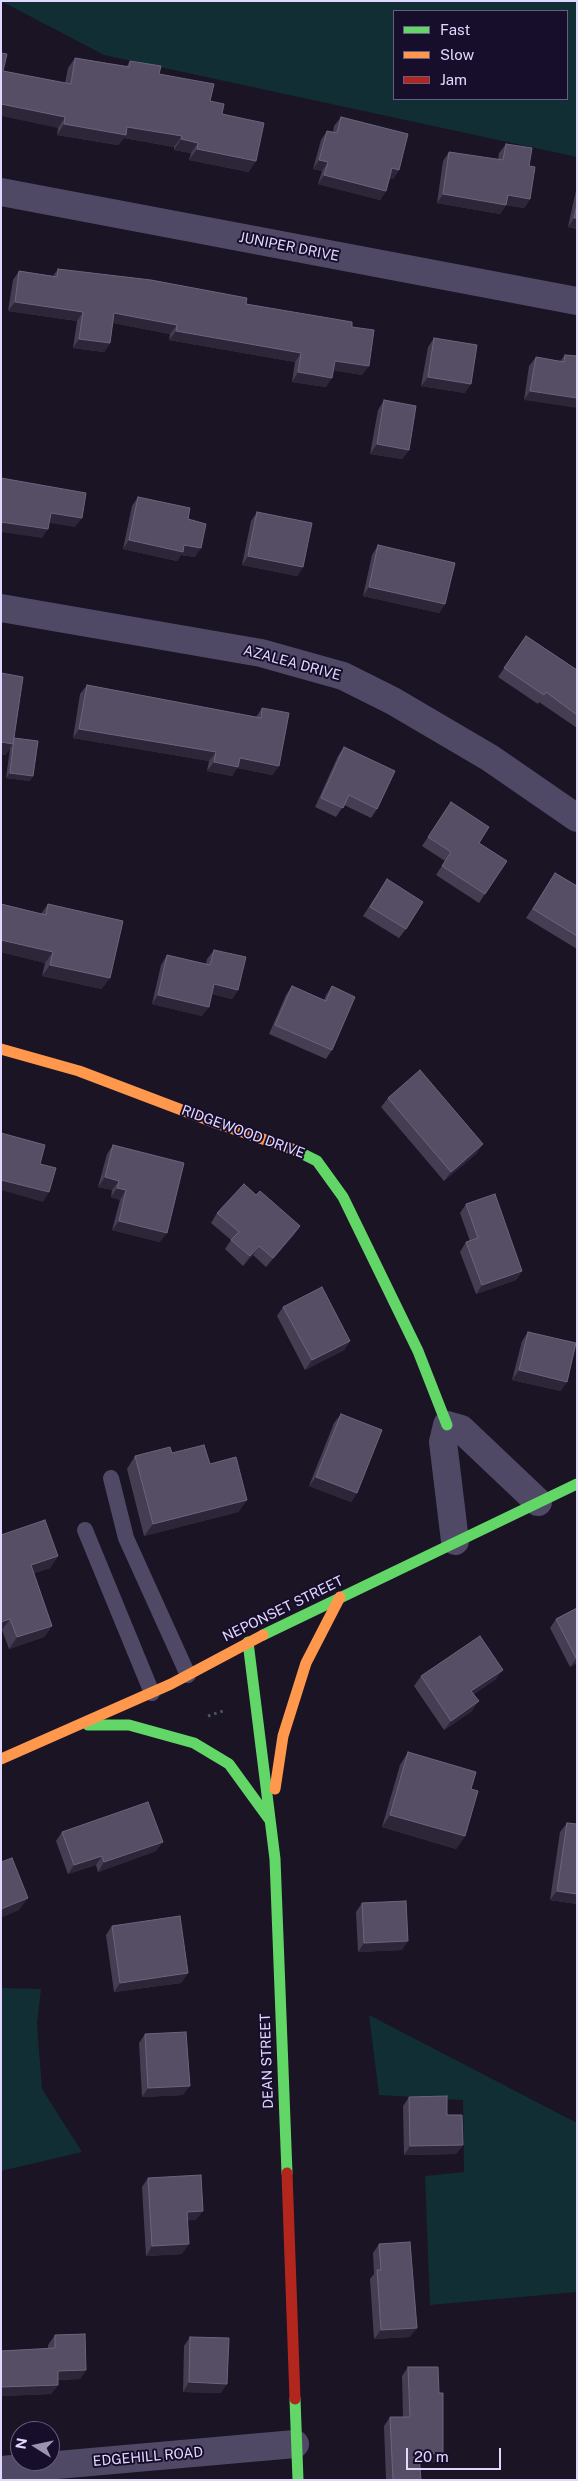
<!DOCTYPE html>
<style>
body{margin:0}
#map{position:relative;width:578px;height:2481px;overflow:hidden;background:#1a1425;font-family:"Public Sans",sans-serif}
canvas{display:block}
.frame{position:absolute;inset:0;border:2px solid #e2d8ff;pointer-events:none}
.legend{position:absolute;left:393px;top:10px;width:175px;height:90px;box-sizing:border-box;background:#170e2b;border:1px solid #685f80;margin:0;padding:6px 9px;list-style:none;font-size:15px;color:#e2d8ff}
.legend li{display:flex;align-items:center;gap:10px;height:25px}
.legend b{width:25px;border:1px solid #685f80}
.north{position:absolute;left:10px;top:2421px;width:50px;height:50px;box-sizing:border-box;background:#170e2b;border:1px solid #685f80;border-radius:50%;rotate:280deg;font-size:14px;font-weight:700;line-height:20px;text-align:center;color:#e2d8ff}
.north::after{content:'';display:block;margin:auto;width:18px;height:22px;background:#9c93b3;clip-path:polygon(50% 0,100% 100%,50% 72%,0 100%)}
.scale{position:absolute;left:406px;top:2448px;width:95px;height:22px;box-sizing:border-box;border:2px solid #e2d8ff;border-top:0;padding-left:6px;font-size:15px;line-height:18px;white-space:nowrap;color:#e2d8ff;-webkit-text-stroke:4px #170e2b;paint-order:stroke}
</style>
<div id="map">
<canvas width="578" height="2481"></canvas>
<div class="frame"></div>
<ul class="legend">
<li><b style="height:6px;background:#63d668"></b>Fast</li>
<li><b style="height:6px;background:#ff974d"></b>Slow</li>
<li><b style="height:6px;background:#b3261e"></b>Jam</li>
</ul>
<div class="north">N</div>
<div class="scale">20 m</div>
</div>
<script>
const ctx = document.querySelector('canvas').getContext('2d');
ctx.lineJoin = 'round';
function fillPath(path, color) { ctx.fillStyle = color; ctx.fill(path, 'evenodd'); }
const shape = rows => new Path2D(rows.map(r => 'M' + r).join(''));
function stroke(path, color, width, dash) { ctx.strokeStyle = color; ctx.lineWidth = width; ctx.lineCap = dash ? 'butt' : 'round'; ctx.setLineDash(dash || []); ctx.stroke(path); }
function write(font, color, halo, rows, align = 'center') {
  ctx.font = font + ' "Public Sans",sans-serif'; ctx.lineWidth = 4; ctx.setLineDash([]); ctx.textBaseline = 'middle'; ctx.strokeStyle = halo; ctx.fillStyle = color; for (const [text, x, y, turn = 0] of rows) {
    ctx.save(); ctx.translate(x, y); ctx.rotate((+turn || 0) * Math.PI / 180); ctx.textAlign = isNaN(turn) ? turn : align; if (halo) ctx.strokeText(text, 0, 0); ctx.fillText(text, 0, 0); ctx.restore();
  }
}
fillPath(shape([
 [1,1,577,1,577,157,104,55],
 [394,11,567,11,567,99,394,99],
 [1,1988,41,1989,37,2024,42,2089,82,2152,1,2171],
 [369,2015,577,2123,577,2292,430,2305,425,2176,464,2172,463,2100,379,2095]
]), '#112e34');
stroke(shape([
 [208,1716,226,1710]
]), '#495568', 3, [2.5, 4]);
stroke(shape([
 [111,1478,126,1538,188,1675],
 [85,1530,152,1693]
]), '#4f4966', 16);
stroke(shape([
 [1,192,577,301],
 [1,608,261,653,343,676,393,701,490,758,577,818],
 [455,1541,443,1442,447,1425,461,1429,538,1502],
 [1,2470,295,2444]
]), '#4f4966', 28);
stroke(shape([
 [295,1150,317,1161,343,1197,418,1351,447,1425],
 [263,1635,577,1484],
 [248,1642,275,1859,287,2173],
 [88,1725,129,1725,194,1743,229,1764,269,1819],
 [295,2399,298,2480]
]), '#63d668', 11);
stroke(shape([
 [1,1049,79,1071,216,1123,295,1150],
 [1,1759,171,1684,263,1635],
 [275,1789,283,1736,306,1663,340,1597]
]), '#ff974d', 11);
stroke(shape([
 [287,2173,295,2399]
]), '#b3261e', 11);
fillPath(shape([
 [75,58,127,66,130,61,159,74,210,101,222,114,249,172,189,160,191,153,174,150,174,147,124,138,118,145,57,135,58,128,3,71,65,83,68,68],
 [341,117,399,170,393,179,390,178,386,191,380,200,318,184,322,171,313,169,321,140,327,131,333,132,334,126],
 [506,144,529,166,530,199,524,208,506,205,500,214,437,203,443,161,449,152,498,160,499,153],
 [577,186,577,229,568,227],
 [58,269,246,304,352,327,362,375,334,370,326,387,292,382,295,362,169,340,170,334,113,323,110,343,104,352,73,348,77,321,8,311,13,280,19,271,53,276],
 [434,338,465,393,421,386,428,347],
 [565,355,577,356,524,400,529,366,536,357,560,361],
 [384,400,409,450,402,459,370,454,378,410],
 [138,497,188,519,195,557,181,555,177,561,123,549,132,506],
 [257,512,303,567,297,576,242,565,251,521],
 [378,545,445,604,439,613,363,596,372,555],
 [526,636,577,670,577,728,539,702,538,704,498,677],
 [1,673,14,738,30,781,6,778,10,748,5,755,1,754],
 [87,685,256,717,262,708,273,775,237,768,232,776,207,771,209,761,73,738,80,694],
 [344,747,377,809,371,818,344,805,336,817,315,807,338,756],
 [451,802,479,843,485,894,479,903,436,875,445,861,422,846],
 [555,873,577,886,577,949,526,918],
 [387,879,406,929,399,938,363,916],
 [1,904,41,914,48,904,102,989,42,976,45,963,1,952],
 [214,950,238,990,232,999,212,994,202,1016,152,1004,161,965,167,955,206,964,207,959],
 [292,986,324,1000,326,995,332,986,332,1050,326,1059,269,1034,286,995],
 [388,1098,477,1153,444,1181,381,1107],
 [113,1145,160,1242,112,1230,120,1200,111,1197,112,1190,98,1187,107,1154],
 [256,1195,300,1226,294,1235,266,1267,253,1255,243,1266,225,1249,231,1240,211,1223,217,1213],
 [466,1204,522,1271,516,1280,476,1294,460,1252,466,1242,470,1241,460,1213],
 [283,1307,350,1341,344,1350,305,1370,277,1316],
 [528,1332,561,1391,512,1380,522,1341],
 [341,1414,357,1493,351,1502,309,1486,334,1423],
 [172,1453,210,1464,247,1500,238,1512,144,1536,127,1469,135,1456],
 [1,1535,58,1556,50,1568,34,1573,52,1626,44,1637,9,1649,2,1630,1,1630],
 [577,1608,577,1663,570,1667,550,1628,556,1619],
 [421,1676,496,1679,474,1694,472,1711,444,1730,414,1686],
 [408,1752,471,1789,465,1836,456,1849,382,1827,400,1765],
 [567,1823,577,1904,550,1900,560,1832],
 [62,1832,156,1851,98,1872,96,1865,68,1874,56,1841],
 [362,1903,402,1950,358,1952,356,1912],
 [112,1926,188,1973,181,1983,114,1992,106,1935],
 [145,2034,183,2095,142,2097,139,2043],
 [409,2097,447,2115,463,2145,456,2154,404,2155,403,2106],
 [148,2178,196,2220,188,2220,182,2254,146,2256,142,2187],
 [379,2244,410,2337,374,2339,370,2279,374,2274,373,2253],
 [55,2335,86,2370,80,2379,58,2380,58,2385,51,2394,1,2396,1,2351,48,2349,48,2345],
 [190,2337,221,2393,183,2392,184,2346],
 [408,2367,436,2462,420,2463,421,2480,386,2480,384,2426,390,2417,403,2417,402,2376]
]), '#453e53');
fillPath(shape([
 [1,104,65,117,58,128,1,116],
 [64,124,127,127,182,136,174,147,124,138,118,145,57,135],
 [181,139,198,143,191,153,174,150],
 [197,149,256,161,249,172,189,160],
 [319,160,328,162,322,171,313,169],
 [392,168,399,170,393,179,386,178],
 [324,175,386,191,380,200,318,184],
 [443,194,508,195,530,199,524,208,506,205,500,214,437,203],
 [574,218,577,218,577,229,568,227],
 [15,302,83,312,77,321,8,311],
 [114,313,177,325,170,334,108,322],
 [176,331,301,353,295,362,169,340],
 [79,339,110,343,104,352,73,348],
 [335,361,369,366,362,375,329,370],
 [298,372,332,378,326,387,292,382],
 [428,377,471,384,465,393,421,386],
 [530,391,577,398,577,408,524,400],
 [377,444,409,450,402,459,370,454],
 [51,513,82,518,75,527,44,522],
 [1,522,48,529,42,538,1,532],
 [129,540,184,545,201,548,195,557,181,555,177,561,123,549],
 [248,556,303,567,297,576,242,565],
 [369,587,445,604,439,613,363,596],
 [79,729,216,752,209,761,73,738],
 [1,742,13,744,5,755,1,754],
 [240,758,279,766,273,775,237,768,232,776,207,771,214,762],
 [10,773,33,776,30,781,6,778],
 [1,940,53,952,45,963,1,952],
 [50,965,110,978,102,989,42,976],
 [214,984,238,990,232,999,208,993],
 [158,995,209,1007,202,1016,152,1004],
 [483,1144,477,1153,444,1181,451,1172],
 [105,1177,119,1181,112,1190,98,1187],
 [1,1180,49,1192,43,1202,1,1190],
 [117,1188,126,1190,120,1200,111,1197],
 [119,1221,167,1233,160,1242,112,1230],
 [300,1226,294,1235,266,1267,273,1258],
 [259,1246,253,1255,243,1266,250,1256],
 [522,1271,516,1280,476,1294,482,1285],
 [350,1341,344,1350,305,1370,312,1360],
 [519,1370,567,1382,561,1391,512,1380],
 [316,1477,357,1493,351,1502,309,1486],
 [247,1500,238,1512,144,1536,153,1524],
 [58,1556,50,1568,23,1576,31,1565],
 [10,1619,2,1630,1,1630,1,1622],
 [52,1626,44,1637,9,1649,17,1637],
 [577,1658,577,1663,570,1667],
 [503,1670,496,1679,465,1700,471,1691],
 [479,1701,472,1711,444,1730,451,1721],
 [390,1815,465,1836,456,1849,382,1827],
 [163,1842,156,1851,98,1872,104,1862],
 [102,1856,96,1865,68,1874,74,1865],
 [557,1891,577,1894,577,1904,550,1900],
 [28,1898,19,1910,1,1918,1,1909],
 [408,1941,402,1950,358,1952,364,1943],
 [188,1973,181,1983,114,1992,120,1983],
 [190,2086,183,2095,142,2097,148,2088],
 [463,2145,456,2154,404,2155,410,2146],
 [203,2211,196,2220,181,2221,187,2212],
 [189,2244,182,2254,146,2256,152,2246],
 [417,2328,410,2337,374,2339,381,2330],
 [86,2370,80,2379,51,2380,58,2371],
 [189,2382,227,2384,221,2393,183,2392],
 [58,2385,51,2394,1,2396,1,2387],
 [443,2453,436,2462,413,2463,419,2454]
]), '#2d2639');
const building = shape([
 [1,53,7,54,3,71,71,84,75,58,129,67,130,61,161,66,159,74,214,84,210,101,224,104,222,114,264,123,256,161,197,149,198,143,181,139,182,136,127,127,126,135,64,124,65,117,1,104,1,53],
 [341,117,408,134,399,170,392,168,386,191,324,175,328,162,319,160,327,131,337,133,341,117],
 [506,144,532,148,529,166,535,167,530,199,508,195,506,205,443,194,449,152,503,160,506,144],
 [577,205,577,218,574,218,577,205],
 [58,269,151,280,247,298,246,304,352,322,352,327,374,330,369,366,335,361,332,378,298,372,301,353,176,331,177,325,114,313,110,343,79,339,83,312,15,302,19,271,57,277,58,269],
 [434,338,477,345,471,384,428,377,434,338],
 [565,355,577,356,577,398,530,391,536,357,564,362,565,355],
 [384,400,416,406,409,450,377,444,384,400],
 [1,478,86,493,82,518,51,513,48,529,1,522,1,478],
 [138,497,190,508,188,519,206,524,201,548,184,545,183,552,129,540,138,497],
 [257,512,312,523,303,567,248,556,257,512],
 [378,545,455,563,445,604,369,587,378,545],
 [526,636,577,670,577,715,546,692,544,695,504,668,526,636],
 [1,673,23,677,13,744,1,742,1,673],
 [87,685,261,718,262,708,289,713,279,766,240,758,238,767,214,762,216,752,79,729,87,685],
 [14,738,38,741,33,776,10,773,14,738],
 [344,747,395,771,377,809,349,795,343,808,321,798,344,747],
 [451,802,489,827,479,843,507,861,485,894,442,866,451,852,428,837,451,802],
 [555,873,577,886,577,936,533,909,555,873],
 [387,879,423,902,406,929,370,907,387,879],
 [1,904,46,915,48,904,123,921,110,978,50,965,53,952,1,940,1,904],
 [214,950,246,957,238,990,214,984,209,1007,158,995,167,955,210,965,214,950],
 [292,986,326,1001,332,986,355,997,332,1050,275,1025,292,986],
 [420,1070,483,1144,451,1172,388,1098,420,1070],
 [1,1133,45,1145,40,1164,56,1168,49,1192,1,1180,1,1133],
 [113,1145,184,1163,167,1233,119,1221,126,1190,117,1188,119,1181,105,1177,113,1145],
 [244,1184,256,1195,260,1191,300,1226,273,1258,259,1246,250,1256,231,1240,239,1232,217,1213,244,1184],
 [495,1194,522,1271,482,1285,466,1242,478,1238,466,1204,495,1194],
 [322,1287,350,1341,312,1360,283,1307,322,1287],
 [528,1332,576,1343,567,1382,519,1370,528,1332],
 [341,1414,382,1430,357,1493,316,1477,341,1414],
 [204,1445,210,1464,236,1457,247,1500,153,1524,135,1456,170,1447,172,1453,204,1445],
 [45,1520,58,1556,31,1565,52,1626,17,1637,10,1619,1,1622,1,1535,45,1520],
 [577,1608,577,1658,576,1658,556,1619,577,1608],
 [480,1636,503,1670,471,1691,479,1701,451,1721,421,1676,480,1636],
 [408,1752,476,1772,471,1789,478,1791,465,1836,390,1815,408,1752],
 [148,1802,163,1842,104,1862,102,1856,74,1865,62,1832,148,1802],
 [567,1823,577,1824,577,1894,557,1891,567,1823],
 [12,1858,28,1898,1,1909,1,1862,12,1858],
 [406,1901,408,1941,364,1943,362,1903,406,1901],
 [180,1916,188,1973,120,1983,112,1926,180,1916],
 [186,2032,190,2086,148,2088,145,2034,186,2032],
 [447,2096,447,2115,462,2115,463,2145,410,2146,409,2097,447,2096],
 [201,2175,203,2211,187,2212,189,2244,152,2246,148,2178,201,2175],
 [410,2242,417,2328,381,2330,377,2270,381,2270,379,2244,410,2242],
 [85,2334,86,2370,58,2371,58,2385,1,2387,1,2351,55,2348,55,2335,85,2334],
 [190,2337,229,2338,227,2384,189,2382,190,2337],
 [408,2367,438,2367,439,2393,443,2393,443,2453,419,2454,421,2480,393,2480,390,2417,410,2417,408,2367]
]);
fillPath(building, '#564e65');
stroke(building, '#6c647e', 1);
write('14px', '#e2d8ff', '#170e2b', [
 ["JUNIPER DRIVE",289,247,11],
 ["AZALEA DRIVE",292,663,15],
 ["RIDGEWOOD DRIVE",243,1132,20],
 ["NEPONSET STREET",283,1609,-26],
 ["DEAN STREET",267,2061,-92],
 ["EDGEHILL ROAD",148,2457,-5]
]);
</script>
